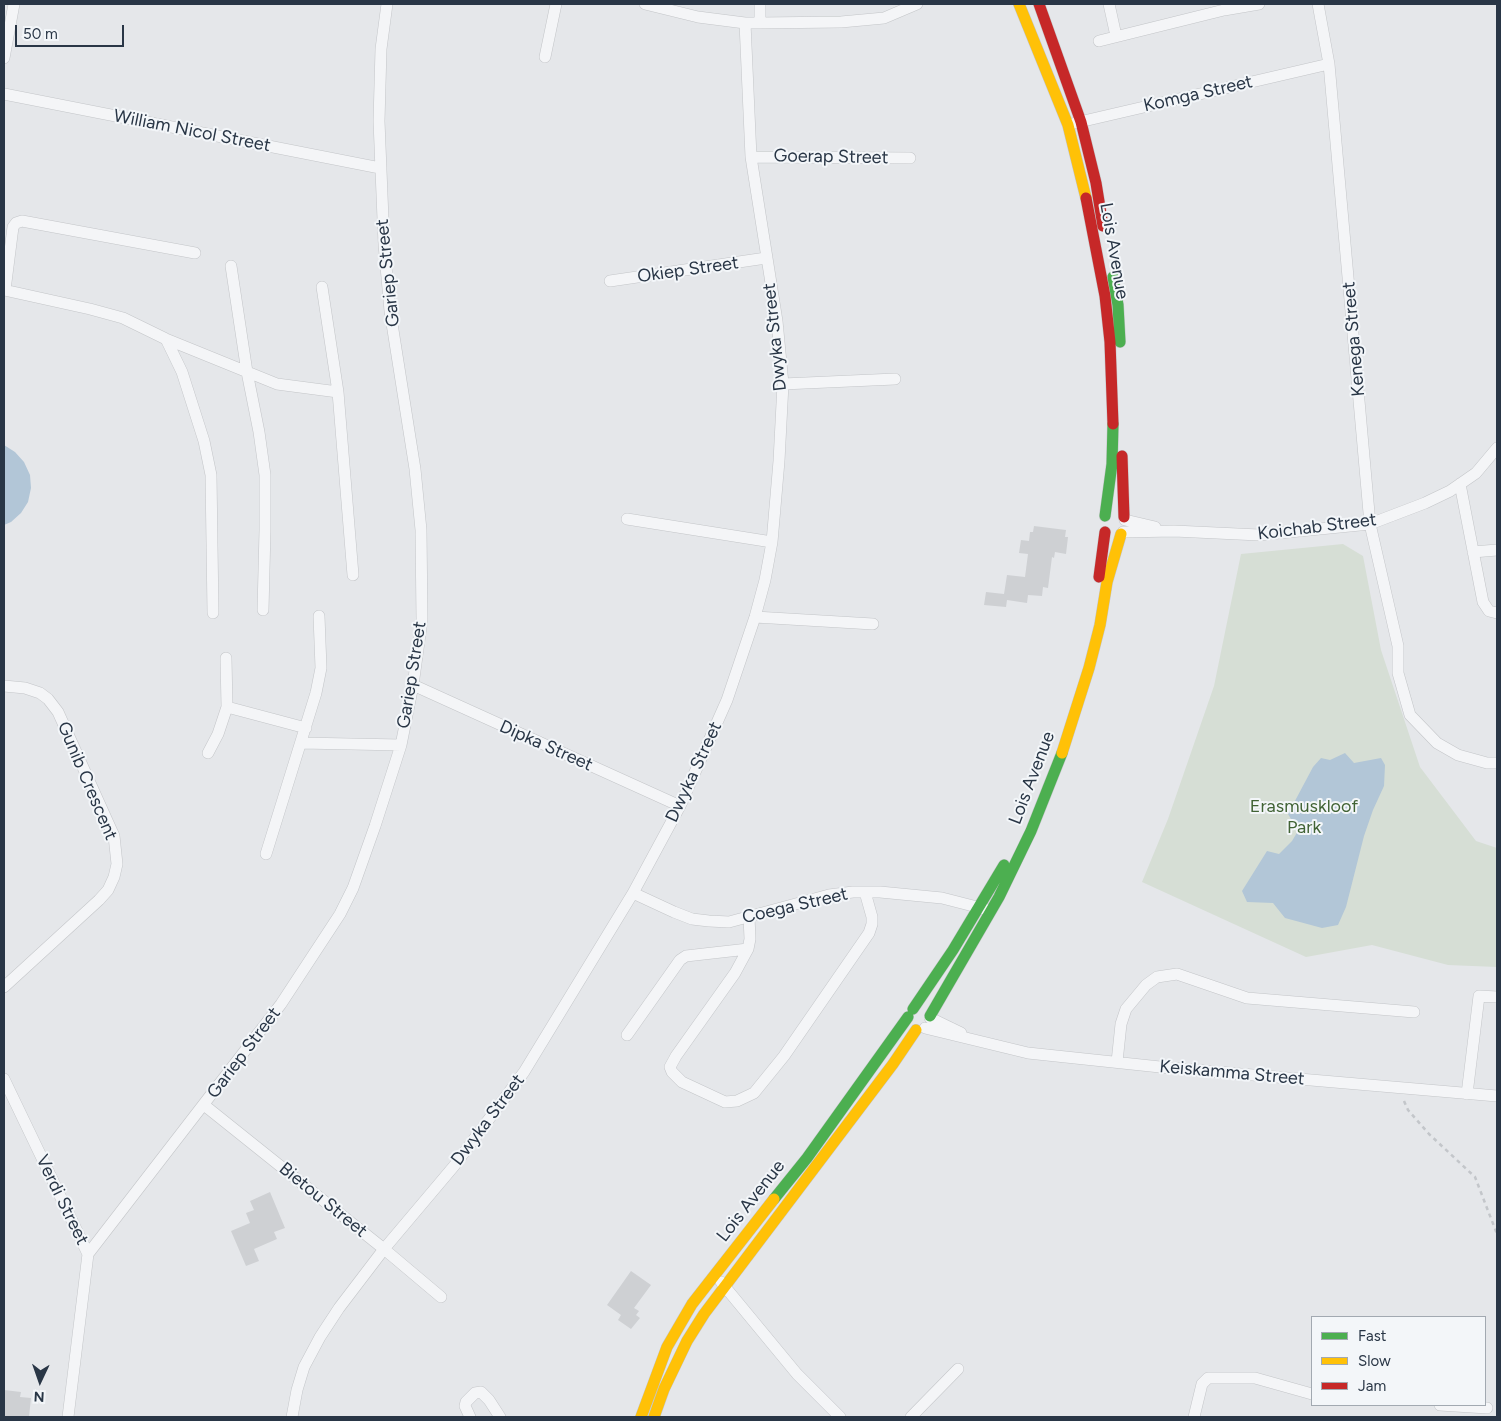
<!DOCTYPE html>
<style>
body{margin:0}
#map{position:relative;width:1501px;height:1421px;overflow:hidden;background:#e5e7ea;font-family:Figtree,sans-serif}
canvas{display:block}
.frame{position:absolute;inset:0;border:5px solid #293646;pointer-events:none}
.legend{position:absolute;left:1311px;top:1316px;width:175px;height:90px;box-sizing:border-box;background:#f3f6f9;border:1px solid #a2a9b1;margin:0;padding:6px 9px;list-style:none;font-size:15px;color:#293646}
.legend li{display:flex;align-items:center;gap:10px;height:25px}
.legend b{width:25px;border:1px solid #a2a9b1}
.north{position:absolute;left:15px;top:1356px;width:50px;height:50px;-webkit-text-stroke:4px #f3f6f9;paint-order:stroke;rotate:183deg;font-size:14px;font-weight:700;line-height:20px;text-align:center;color:#293646}
.north::after{content:'';display:block;margin:auto;width:18px;height:22px;background:#293646;clip-path:polygon(50% 0,100% 100%,50% 72%,0 100%)}
.scale{position:absolute;left:15px;top:25px;width:109px;height:22px;box-sizing:border-box;border:2px solid #293646;border-top:0;padding-left:6px;font-size:15px;line-height:18px;white-space:nowrap;color:#293646;-webkit-text-stroke:4px #f3f6f9;paint-order:stroke}
</style>
<div id="map">
<canvas width="1501" height="1421"></canvas>
<div class="frame"></div>
<ul class="legend">
<li><b style="height:6px;background:#4caf50"></b>Fast</li>
<li><b style="height:6px;background:#ffc107"></b>Slow</li>
<li><b style="height:6px;background:#c62828"></b>Jam</li>
</ul>
<div class="north">N</div>
<div class="scale">50 m</div>
</div>
<script>
const ctx = document.querySelector('canvas').getContext('2d');
ctx.lineJoin = 'round';
function fillPath(path, color) { ctx.fillStyle = color; ctx.fill(path, 'evenodd'); }
const shape = rows => new Path2D(rows.map(r => 'M' + r).join(''));
function stroke(path, color, width, dash) { ctx.strokeStyle = color; ctx.lineWidth = width; ctx.lineCap = dash ? 'butt' : 'round'; ctx.setLineDash(dash || []); ctx.stroke(path); }
function write(font, color, halo, rows, align = 'center') {
  ctx.font = font + ' Figtree,sans-serif'; ctx.lineWidth = 4; ctx.setLineDash([]); ctx.textBaseline = 'middle'; ctx.strokeStyle = halo; ctx.fillStyle = color; for (const [text, x, y, turn = 0] of rows) {
    ctx.save(); ctx.translate(x, y); ctx.rotate((+turn || 0) * Math.PI / 180); ctx.textAlign = isNaN(turn) ? turn : align; if (halo) ctx.strokeText(text, 0, 0); ctx.fillText(text, 0, 0); ctx.restore();
  }
}
fillPath(shape([
 [1343,544,1363,556,1381,650,1420,767,1476,841,1497,848,1497,967,1448,965,1372,945,1306,957,1142,882,1168,819,1214,686,1241,554]
]), '#d6ded5');
fillPath(shape([
 [4,445,15,452,24,462,30,475,31,488,28,502,21,513,11,522,4,525],
 [1345,753,1354,763,1381,758,1385,765,1384,786,1373,810,1364,836,1346,907,1338,925,1322,928,1285,918,1273,903,1247,902,1242,891,1267,851,1279,854,1292,841,1298,831,1288,814,1313,767,1321,758,1330,760]
]), '#b2c6d7');
fillPath(shape([
 [1034,526,1066,530,1065,537,1068,537,1066,554,1055,552,1054,558,1052,557,1048,588,1043,587,1042,596,1028,595,1027,603,1007,600,1006,607,984,605,986,592,1004,594,1007,575,1025,577,1028,554,1019,553,1021,540,1029,541,1030,532,1033,532],
 [270,1192,285,1228,274,1232,277,1239,254,1249,259,1261,246,1266,231,1231,250,1223,246,1213,254,1210,250,1201],
 [631,1271,651,1285,634,1308,639,1311,636,1315,640,1318,631,1329,618,1320,621,1315,607,1305],
 [4,1390,21,1392,20,1397,31,1398,29,1417,4,1417]
]), '#ced0d3');
const street = shape([
 [645,4,698,17,745,23,760,23,841,22,884,18,917,4],
 [760,4,760,23],
 [1109,4,1116,36],
 [1318,4,1329,64,1370,524,1398,646,1398,673,1410,715,1437,743,1458,755,1487,763,1497,763],
 [1099,41,1224,10,1259,4],
 [545,57,556,4],
 [4,58,14,4],
 [4,94,380,168],
 [1075,123,1329,64],
 [751,157,910,158],
 [231,266,247,372,259,432,265,475,265,530,263,610],
 [610,281,766,258],
 [322,287,338,392],
 [4,290,90,309,123,318,166,339,277,384,338,392,353,575],
 [5,290,13,227,16,223,22,221,195,253],
 [166,339,182,372,204,441,211,475,213,613],
 [783,384,895,379],
 [1460,484,1483,602,1489,611,1497,613],
 [627,519,772,542],
 [1125,520,1155,527],
 [1123,532,1174,531,1259,535,1370,524,1425,503,1450,491,1476,473,1497,448],
 [1473,552,1497,550],
 [755,617,873,624],
 [226,658,227,707,306,728],
 [413,685,680,806],
 [4,686,25,688,40,693,48,699,58,712,114,836,117,864,114,877,108,890,99,900,4,987],
 [301,743,401,745],
 [208,753,218,734,227,707],
 [266,854,316,693,321,668,319,616],
 [633,893,674,912,692,919,709,921,729,922,829,895,853,892,880,892,942,898,985,909],
 [749,917,750,939,748,949,735,973,676,1056,670,1067,672,1072,682,1082,725,1102,737,1101,754,1093,784,1056,869,933,872,924,872,917,865,892],
 [930,1018,961,1033],
 [925,1028,1028,1053,1160,1067,1497,1096],
 [627,1035,680,960,686,956,748,949],
 [1117,1062,1121,1024,1126,1009,1146,985,1157,977,1177,974,1247,998,1414,1012],
 [4,1079,88,1254,68,1417],
 [1467,1094,1479,996,1497,997],
 [204,1105,384,1249,441,1297],
 [88,1254,281,1004,340,914,353,888,375,826,401,745,413,685,422,620,421,530,415,469,390,311,384,244,379,121,381,49,387,4],
 [721,1282,797,1374,840,1417],
 [1440,1405,1487,1408],
 [292,1417,297,1390,304,1367,320,1337,339,1308,384,1249,454,1166,524,1072,633,893,680,806,727,700,755,617,765,580,772,542,779,461,783,384,777,321,751,157,745,23],
 [470,1417,465,1406,466,1402,475,1393,481,1392,489,1400,500,1417],
 [911,1417,958,1369],
 [1194,1417,1202,1384,1208,1378,1255,1378,1312,1394]
]);
const fast = shape([
 [1113,277,1118,305,1120,342],
 [1105,516,1112,464,1113,424],
 [913,1009,953,950,1004,865],
 [930,1016,999,897,1031,831,1062,753],
 [774,1199,807,1158,908,1017]
]);
const slow = shape([
 [1019,4,1068,125,1086,198],
 [1062,753,1089,668,1100,625,1107,582,1121,534],
 [641,1417,667,1347,692,1304,774,1199],
 [654,1417,664,1389,687,1341,704,1314,893,1064,916,1030]
]);
const jam = shape([
 [1039,4,1081,122,1096,183,1103,226],
 [1086,198,1105,296,1110,342,1113,424],
 [1122,456,1124,517],
 [1099,577,1105,532]
]);
stroke(street, '#c3c5c8', 12);
stroke(fast, '#c3c5c8', 12);
stroke(slow, '#c3c5c8', 12);
stroke(jam, '#c3c5c8', 12);
stroke(shape([
 [1404,1101,1408,1110,1429,1134,1475,1177,1497,1234]
]), '#c3c6ca', 2.5, [4, 4]);
stroke(street, '#f4f5f7', 11);
stroke(fast, '#4caf50', 11);
stroke(slow, '#ffc107', 11);
stroke(jam, '#c62828', 11);
write('18px', '#293646', '#f3f6f9', [
 ["Komga Street",1198,94,-13],
 ["William Nicol Street",192,131,11],
 ["Goerap Street",831,157,1],
 ["Lois Avenue",1114,251,80],
 ["Okiep Street",688,270,-8],
 ["Gariep Street",388,273,-96],
 ["Dwyka Street",775,337,-96],
 ["Kenega Street",1354,339,-95],
 ["Koichab Street",1317,527,-7],
 ["Gariep Street",412,675,-81],
 ["Dipka Street",546,746,24],
 ["Dwyka Street",694,772,-65],
 ["Lois Avenue",1032,778,-69],
 ["Gunib Crescent",87,781,67],
 ["Coega Street",795,906,-13],
 ["Gariep Street",244,1053,-53],
 ["Keiskamma Street",1232,1073,5],
 ["Dwyka Street",488,1120,-53],
 ["Verdi Street",62,1200,64],
 ["Bietou Street",323,1200,39],
 ["Lois Avenue",751,1201,-52]
]);
write('18px', '#416335', '#f3f6f9', [
 ["Erasmuskloof",1304,807],
 ["Park",1304,828]
]);
</script>
